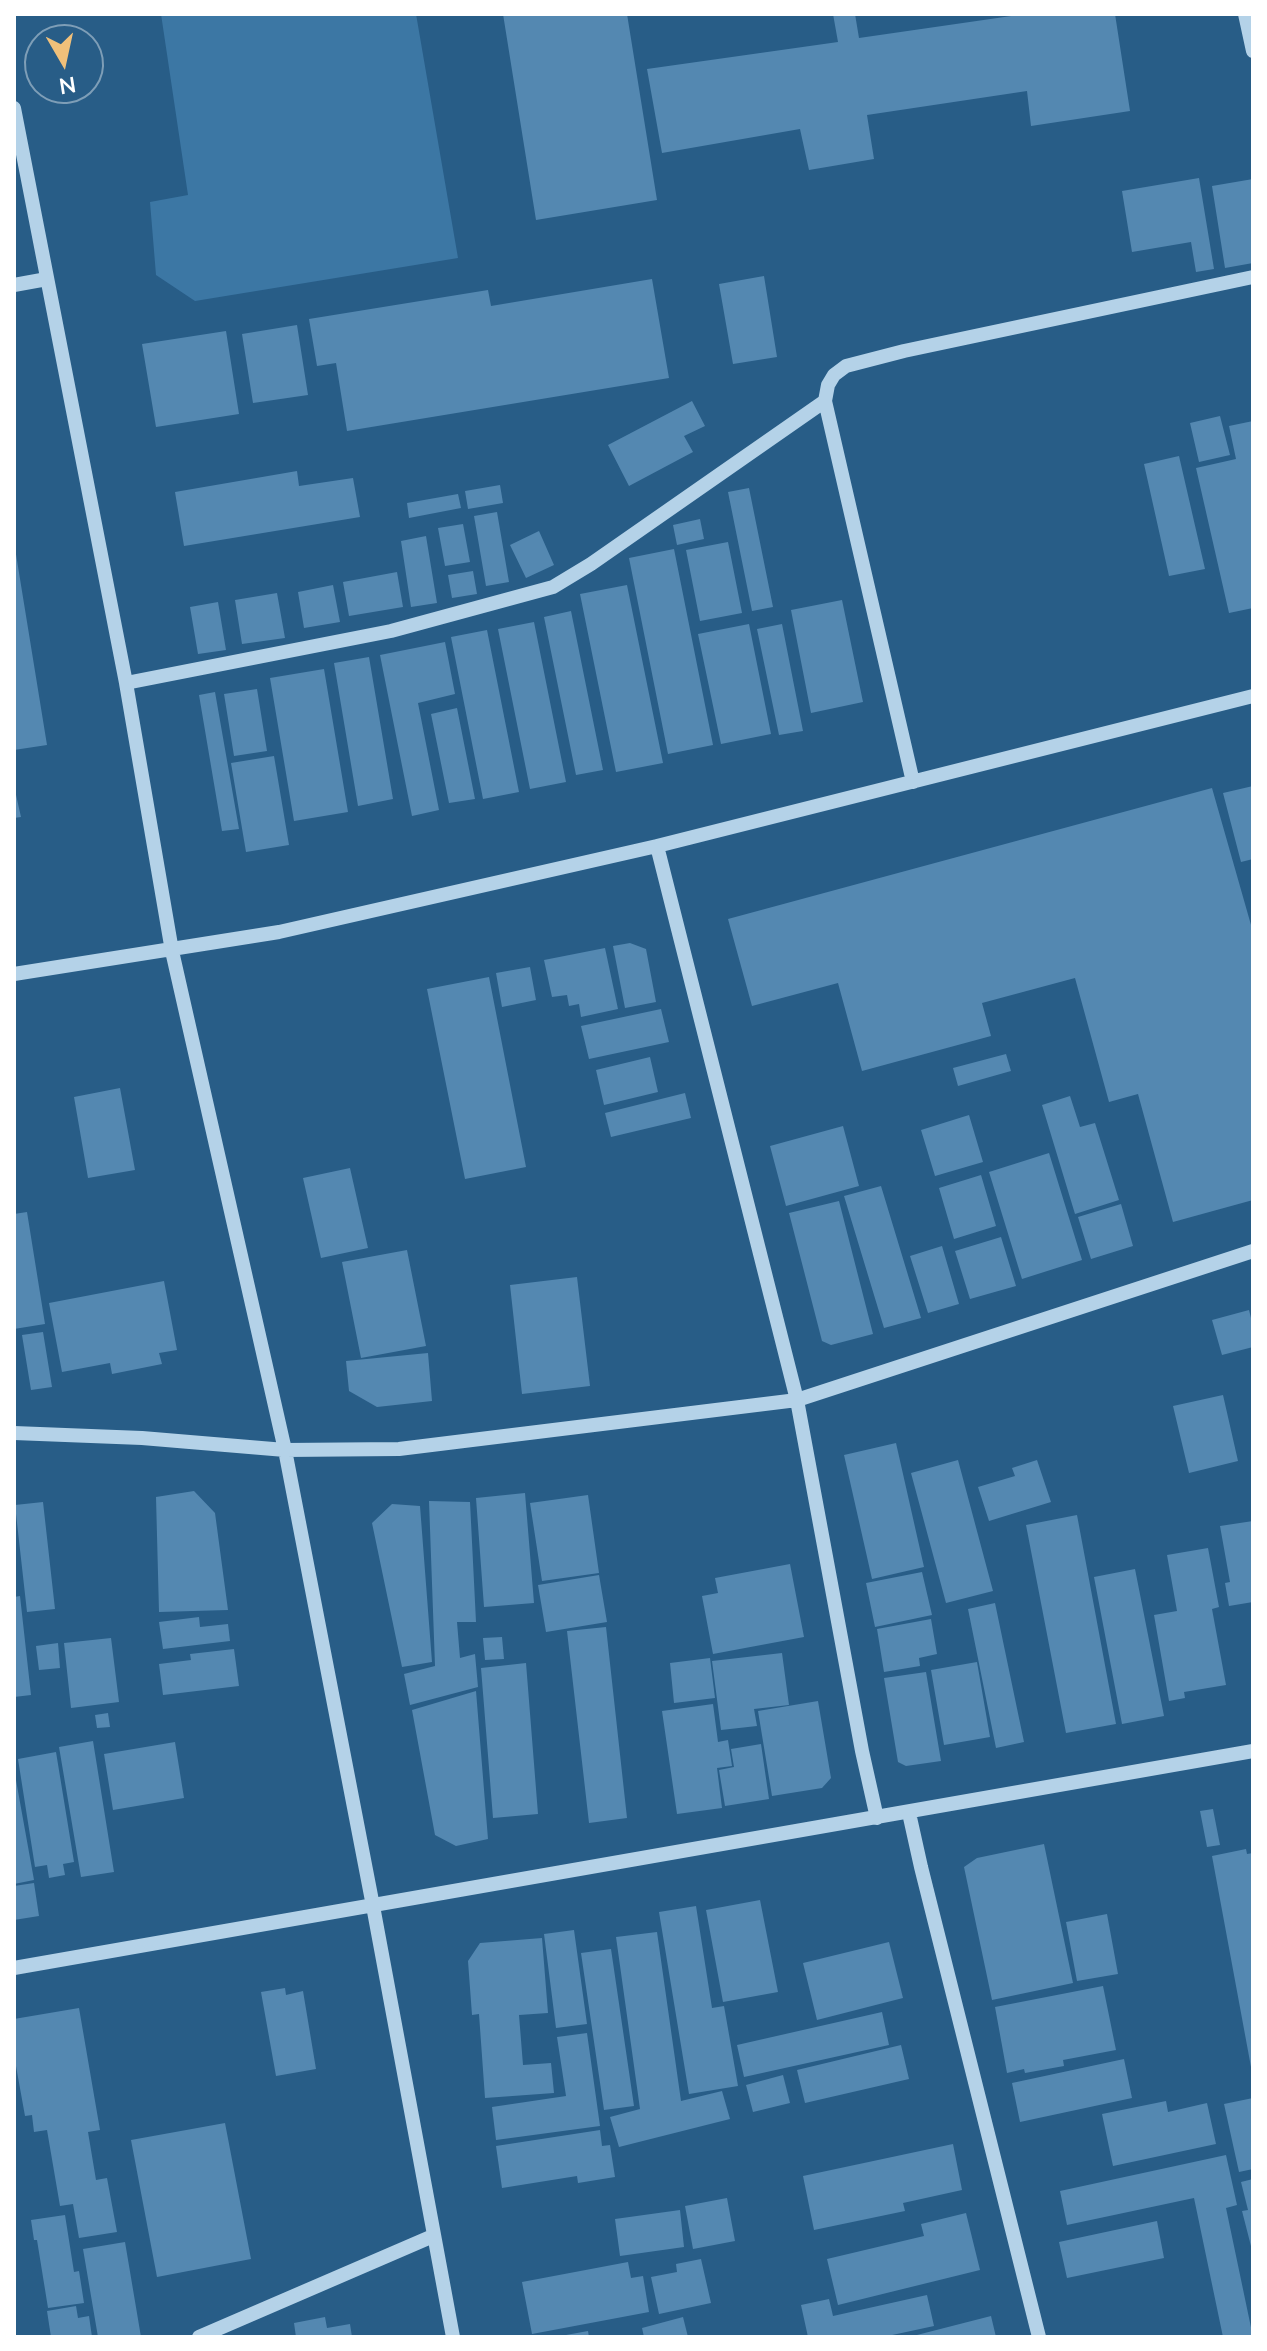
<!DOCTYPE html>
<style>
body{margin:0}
#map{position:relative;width:1267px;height:2351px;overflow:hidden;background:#285d87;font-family:Mulish,sans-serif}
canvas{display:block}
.frame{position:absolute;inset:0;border:16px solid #fff;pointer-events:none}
.north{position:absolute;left:24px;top:24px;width:80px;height:80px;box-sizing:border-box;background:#285d87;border:2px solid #7e9eb7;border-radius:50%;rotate:171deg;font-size:22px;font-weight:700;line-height:32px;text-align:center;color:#fff}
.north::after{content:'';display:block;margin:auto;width:28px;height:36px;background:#f0c07a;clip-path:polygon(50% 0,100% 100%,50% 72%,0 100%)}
</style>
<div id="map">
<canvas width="1267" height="2351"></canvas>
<div class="frame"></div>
<div class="north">N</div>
</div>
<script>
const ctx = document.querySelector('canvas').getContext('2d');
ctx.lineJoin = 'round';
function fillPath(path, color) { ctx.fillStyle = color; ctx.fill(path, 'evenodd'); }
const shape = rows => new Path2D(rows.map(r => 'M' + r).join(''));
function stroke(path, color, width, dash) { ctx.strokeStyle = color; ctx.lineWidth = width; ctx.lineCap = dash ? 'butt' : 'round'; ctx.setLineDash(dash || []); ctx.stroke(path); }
fillPath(shape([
 [161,14,416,14,458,258,195,301,156,275,150,202,188,195]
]), '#3c77a4');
fillPath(shape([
 [503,14,627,14,657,200,536,220],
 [833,14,855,14,859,38,1025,14,1115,14,1130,111,1031,126,1027,91,867,115,874,159,809,170,800,129,662,153,647,69,838,42],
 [1199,178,1214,269,1196,272,1191,242,1132,252,1122,191],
 [1253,179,1253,263,1225,268,1212,186],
 [764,276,777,357,733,364,719,284],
 [652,279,669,378,347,431,336,363,317,366,309,319,488,290,491,306],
 [297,325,308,395,253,403,242,334],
 [226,331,239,414,156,427,142,344],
 [692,401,705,426,684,436,693,452,629,486,608,445],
 [1220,416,1230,455,1199,462,1190,423],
 [1253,421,1253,608,1229,613,1196,468,1236,459,1229,426],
 [1179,456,1205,569,1169,576,1144,464],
 [297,471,299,486,353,478,360,517,184,546,175,492],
 [500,485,503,503,468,509,465,491],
 [749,488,773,607,752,611,728,492],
 [458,494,461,508,409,518,407,503],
 [497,512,509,582,486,586,474,516],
 [700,519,704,539,677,545,673,525],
 [463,524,470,562,445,566,438,528],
 [539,531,554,565,526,578,510,545],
 [426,536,437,603,411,607,401,541],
 [14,542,47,745,14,750],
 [728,542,742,613,700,621,686,550],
 [674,549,713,745,668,754,629,558],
 [473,571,477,594,452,598,448,575],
 [397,572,403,607,349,616,343,582],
 [333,585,340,622,304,628,298,592],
 [627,585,663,763,616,772,580,594],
 [277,593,285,638,242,644,235,600],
 [842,600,863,702,811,713,791,610],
 [218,602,226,650,198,654,190,607],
 [571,611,603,770,576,775,544,617],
 [534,622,566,782,530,789,498,629],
 [749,624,771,734,721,744,698,634],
 [782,624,803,731,779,735,757,629],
 [487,630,519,792,483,799,451,637],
 [445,642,455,694,418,703,439,810,412,816,380,655],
 [369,657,393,799,358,806,334,663],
 [324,669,348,812,294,821,270,678],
 [257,689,267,751,234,756,224,694],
 [215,692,239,829,222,831,199,695],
 [457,708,475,799,449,803,431,714],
 [274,756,289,845,246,852,231,763],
 [14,786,21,817,14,818],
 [1253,786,1253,859,1241,862,1223,793],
 [1212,788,1253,932,1253,1200,1173,1222,1138,1094,1109,1102,1075,978,982,1003,991,1036,862,1071,838,983,752,1006,728,919],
 [630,943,646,949,656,1002,625,1008,613,946],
 [605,948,618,1009,581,1017,579,1004,569,1006,567,995,552,997,544,960],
 [530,967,536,1000,502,1007,496,973],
 [489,977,526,1167,465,1179,427,989],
 [661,1009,669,1042,589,1059,581,1026],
 [1006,1054,1011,1071,958,1086,953,1068],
 [650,1057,658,1092,604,1105,596,1070],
 [120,1088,135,1170,88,1178,74,1097],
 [685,1093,691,1118,611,1137,605,1113],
 [1070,1096,1080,1127,1095,1123,1119,1200,1075,1214,1042,1105],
 [969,1115,983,1162,935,1176,921,1130],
 [843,1126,859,1186,786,1206,770,1146],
 [1049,1153,1082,1260,1022,1279,989,1172],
 [350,1168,368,1248,321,1258,303,1178],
 [981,1175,996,1226,954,1239,939,1188],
 [881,1186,921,1318,884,1328,844,1196],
 [839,1201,873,1334,831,1345,822,1341,789,1213],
 [1121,1204,1133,1246,1091,1259,1078,1217],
 [27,1212,45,1324,14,1329,14,1214],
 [1001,1237,1016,1286,970,1299,955,1251],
 [942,1246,959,1304,928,1313,910,1256],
 [407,1250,426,1346,361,1358,342,1262],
 [577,1277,590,1386,522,1394,510,1285],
 [164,1281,177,1350,159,1353,162,1364,112,1374,110,1363,62,1372,49,1303],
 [1249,1310,1253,1326,1253,1347,1222,1355,1212,1320],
 [43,1332,52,1387,31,1390,22,1335],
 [428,1353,432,1401,377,1407,349,1391,346,1361],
 [1223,1395,1238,1461,1189,1473,1173,1406],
 [896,1443,924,1567,872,1579,844,1455],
 [958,1460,993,1591,946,1603,911,1473],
 [1037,1460,1051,1502,989,1521,978,1487,1015,1476,1012,1468],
 [194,1491,215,1513,228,1610,159,1612,156,1497],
 [525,1493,534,1603,484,1607,476,1498],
 [588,1495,599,1573,542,1581,530,1503],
 [429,1501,470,1502,476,1622,457,1622,460,1658,475,1654,478,1687,410,1705,404,1674,435,1666],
 [43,1502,55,1609,27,1612,15,1505],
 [392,1504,420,1506,432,1662,402,1667,372,1523],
 [1077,1515,1116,1724,1066,1733,1026,1525],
 [1253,1521,1253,1602,1229,1606,1225,1583,1230,1582,1220,1526],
 [1208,1548,1219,1607,1212,1609,1226,1685,1184,1692,1185,1698,1169,1701,1154,1615,1177,1611,1167,1555],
 [790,1564,804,1637,713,1654,702,1596,718,1593,715,1578],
 [1135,1569,1164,1716,1122,1724,1094,1577],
 [922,1572,932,1615,875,1627,866,1583],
 [599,1575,607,1622,546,1632,538,1585],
 [20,1596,31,1695,14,1697,14,1597],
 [995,1603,1024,1742,996,1748,968,1609],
 [199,1617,200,1627,228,1624,230,1641,163,1649,159,1622],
 [931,1619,937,1654,919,1658,920,1666,884,1672,877,1629],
 [606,1627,627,1818,589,1823,567,1631],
 [502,1637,504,1659,485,1660,483,1638],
 [111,1638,119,1702,71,1708,64,1643],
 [58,1643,60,1668,39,1670,36,1646],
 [234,1649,239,1686,163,1695,159,1664,191,1660,190,1654],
 [782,1653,789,1705,754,1709,757,1726,721,1730,712,1661],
 [710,1658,715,1698,674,1703,670,1663],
 [977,1662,990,1737,944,1745,931,1670],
 [526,1663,538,1814,493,1818,481,1668],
 [926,1672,941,1761,906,1766,898,1762,884,1678],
 [476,1691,488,1839,456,1846,435,1835,412,1710],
 [818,1701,831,1778,822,1788,772,1796,758,1711],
 [713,1704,718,1742,728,1740,732,1766,717,1768,722,1808,677,1814,662,1711],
 [108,1713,110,1727,97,1728,95,1715],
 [93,1741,114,1872,81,1877,59,1747],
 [175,1742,184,1798,113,1810,104,1754],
 [761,1744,769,1799,725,1806,719,1770,734,1767,731,1749],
 [56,1752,74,1862,63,1864,65,1875,49,1878,47,1865,35,1867,18,1759],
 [14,1769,34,1880,14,1884],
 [1213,1809,1220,1845,1207,1847,1200,1811],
 [1044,1844,1073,1983,992,2000,964,1867,977,1858],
 [1246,1849,1247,1854,1253,1853,1251,2067,1212,1856],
 [34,1883,39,1916,14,1920,14,1886],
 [760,1900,778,1992,723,2002,706,1910],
 [696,1906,712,2008,724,2006,738,2086,689,2094,659,1912],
 [1107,1914,1118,1974,1077,1981,1066,1922],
 [574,1930,587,2024,556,2028,544,1934],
 [657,1932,681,2101,722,2091,730,2119,619,2147,610,2117,640,2109,616,1937],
 [542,1938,548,2013,519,2015,523,2065,551,2063,554,2093,485,2098,479,2014,472,2015,468,1961,480,1943],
 [889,1942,903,1998,817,2020,803,1963],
 [611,1949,634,2106,604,2110,581,1953],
 [1103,1986,1116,2050,1063,2060,1064,2066,1025,2073,1024,2069,1007,2073,995,2007],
 [285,1988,286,1995,303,1991,316,2069,276,2076,261,1992],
 [79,2008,100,2130,88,2132,96,2180,107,2178,117,2232,79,2238,73,2204,60,2206,47,2130,34,2132,32,2115,25,2116,14,2055,14,2019],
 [882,2012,889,2045,744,2077,737,2045],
 [587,2033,600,2126,496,2140,492,2107,566,2096,557,2037],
 [901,2045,909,2079,805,2103,797,2070],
 [1124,2059,1132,2098,1020,2122,1012,2083],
 [783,2075,790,2103,753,2112,746,2085],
 [1253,2098,1253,2169,1239,2172,1224,2104],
 [1166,2101,1168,2112,1207,2103,1216,2144,1113,2166,1102,2114],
 [225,2123,251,2259,157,2277,131,2140],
 [600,2130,602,2146,610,2145,615,2177,578,2183,577,2176,502,2188,496,2146],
 [953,2144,962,2190,903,2203,905,2211,814,2230,803,2176],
 [1226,2155,1237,2205,1226,2208,1253,2337,1223,2337,1194,2198,1067,2225,1060,2191],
 [1253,2179,1253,2250,1252,2250,1242,2211,1248,2210,1241,2182],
 [727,2198,735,2241,693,2249,685,2206],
 [680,2210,684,2247,620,2256,615,2219],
 [966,2213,980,2270,838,2305,827,2259,924,2236,921,2224],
 [65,2215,74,2272,79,2271,84,2303,48,2308,37,2240,34,2240,31,2220],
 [1157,2221,1164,2258,1067,2278,1059,2242],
 [125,2242,141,2337,98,2337,83,2249],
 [701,2259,711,2303,659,2314,651,2277,677,2272,676,2264],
 [628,2262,631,2278,643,2276,649,2312,532,2334,522,2282],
 [927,2295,934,2326,883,2337,808,2337,801,2305,829,2299,833,2316],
 [76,2306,78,2318,89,2316,92,2337,51,2337,47,2311],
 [991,2316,996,2337,913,2337,913,2336],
 [325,2317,327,2328,350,2324,352,2337,296,2337,294,2323],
 [683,2317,688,2337,644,2337,642,2328],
 [588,2331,589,2337,566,2337,566,2335]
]), '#5488b1');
stroke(shape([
 [1245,14,1253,51],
 [14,108,126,683,172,951,285,1450,373,1906,453,2337],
 [14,285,47,279],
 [126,683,391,631,553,587,591,564,825,401],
 [913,782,825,401,828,385,834,375,846,366,904,351,1253,277],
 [657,846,797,1400,862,1751,877,1818],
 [14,974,279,932,657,846,1253,696],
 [14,1433,142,1438,285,1450,399,1449,797,1400,1253,1251],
 [909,1813,921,1867,1039,2337],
 [14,1968,1253,1751],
 [199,2337,433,2236]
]), '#b4d2e8', 14);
</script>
